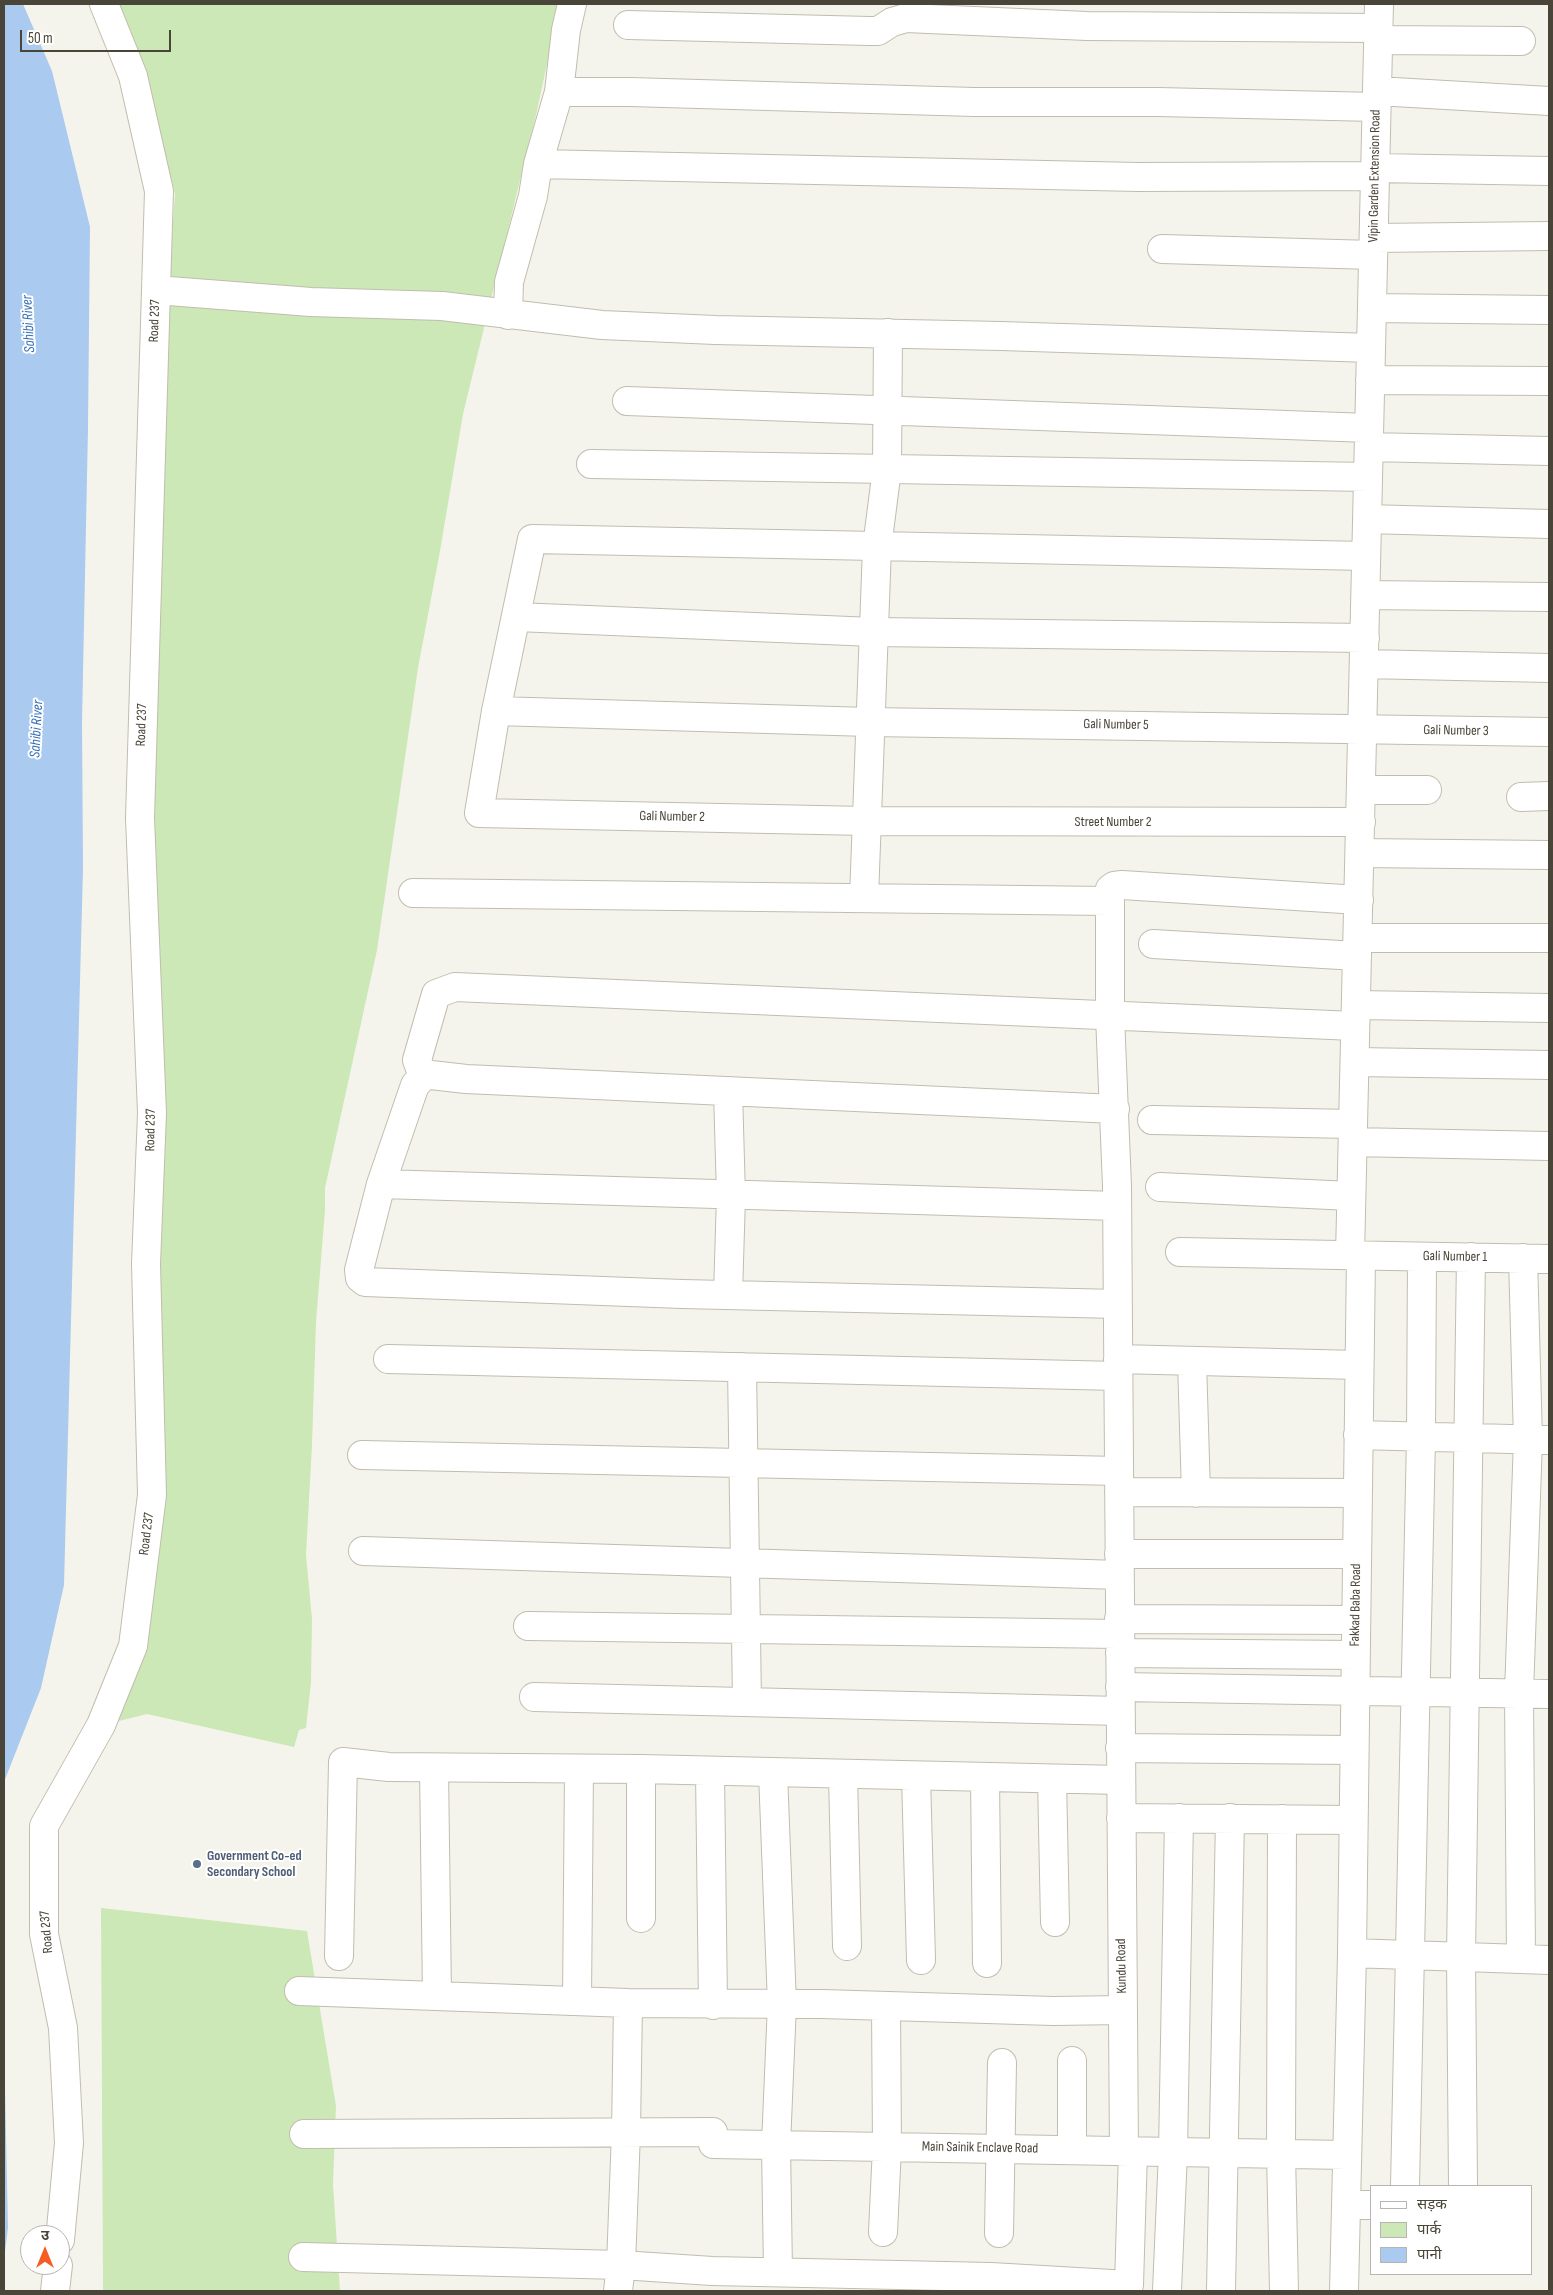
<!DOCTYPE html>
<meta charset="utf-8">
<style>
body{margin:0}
#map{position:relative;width:1553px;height:2295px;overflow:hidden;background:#f5f4ec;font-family:"Sofia Sans Condensed","Noto Sans Devanagari",sans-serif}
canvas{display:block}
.frame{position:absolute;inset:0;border:5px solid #4a4539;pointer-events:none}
.legend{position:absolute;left:1370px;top:2185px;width:162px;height:90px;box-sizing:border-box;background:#fff;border:1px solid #b7b5b0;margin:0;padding:6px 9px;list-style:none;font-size:15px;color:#4a4539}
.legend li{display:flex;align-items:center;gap:10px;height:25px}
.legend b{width:25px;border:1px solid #b7b5b0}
.north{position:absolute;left:20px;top:2225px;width:50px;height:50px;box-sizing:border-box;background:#fff;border:1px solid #b7b5b0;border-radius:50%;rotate:0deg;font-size:14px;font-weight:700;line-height:20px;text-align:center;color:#4a4539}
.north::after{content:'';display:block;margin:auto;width:18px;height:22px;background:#f55d23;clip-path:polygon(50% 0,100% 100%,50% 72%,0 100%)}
.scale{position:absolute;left:20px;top:30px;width:151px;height:22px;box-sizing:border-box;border:2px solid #4a4539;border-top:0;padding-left:6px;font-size:15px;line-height:18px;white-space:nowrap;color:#4a4539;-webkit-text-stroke:4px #fff;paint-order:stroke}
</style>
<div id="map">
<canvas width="1553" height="2295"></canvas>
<div class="frame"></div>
<ul class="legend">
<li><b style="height:6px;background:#fff"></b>सड़क</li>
<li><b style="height:14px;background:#cbe8b6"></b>पार्क</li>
<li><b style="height:14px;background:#aacaf0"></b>पानी</li>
</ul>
<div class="north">उ</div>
<div class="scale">50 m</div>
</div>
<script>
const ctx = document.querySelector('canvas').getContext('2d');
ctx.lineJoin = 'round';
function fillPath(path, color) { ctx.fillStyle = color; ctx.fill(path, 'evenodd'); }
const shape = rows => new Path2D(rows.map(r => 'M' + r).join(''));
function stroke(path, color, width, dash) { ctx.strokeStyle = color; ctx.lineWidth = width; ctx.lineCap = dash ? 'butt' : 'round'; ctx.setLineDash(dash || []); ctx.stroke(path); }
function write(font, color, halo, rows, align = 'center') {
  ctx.font = font + ' "Sofia Sans Condensed",sans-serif'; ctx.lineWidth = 4; ctx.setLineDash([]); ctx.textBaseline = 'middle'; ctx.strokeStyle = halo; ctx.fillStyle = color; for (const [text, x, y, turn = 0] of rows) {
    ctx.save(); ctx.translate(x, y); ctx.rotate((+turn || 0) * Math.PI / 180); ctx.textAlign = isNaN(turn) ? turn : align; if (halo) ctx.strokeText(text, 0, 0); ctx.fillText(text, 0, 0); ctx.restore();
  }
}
fillPath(shape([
 [118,4,560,4,536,115,463,414,440,551,418,668,377,950,325,1188,325,1210,316,1322,312,1445,306,1555,312,1619,311,1682,306,1728,299,1730,294,1747,147,1714,111,1723,142,1635,145,840,165,333,175,194,151,95],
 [101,1908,307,1931,336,2106,333,2184,340,2291,103,2291]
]), '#cbe8b6');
fillPath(shape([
 [4,4,23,4,52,71,90,227,88,428,82,722,83,868,64,1585,41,1688,4,1782],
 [4,2041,8,2228,4,2259]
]), '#aacaf0');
const minor = shape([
 [628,25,869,31,878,31,892,22,906,18,1087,26,1378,28],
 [1378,40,1521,41],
 [1377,91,1549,101],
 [559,92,566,30,572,4],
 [538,164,1138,177,1375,176],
 [1375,168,1549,171],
 [1374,238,1549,236],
 [1162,249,1373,255],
 [156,290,311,302,442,306,602,325,715,330,1001,336,1371,348],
 [1372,308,1549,310],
 [508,315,509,282,533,196,538,164,559,92,630,92,974,102,1158,102,1376,107],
 [1370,380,1549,381],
 [627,401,1369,428],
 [1369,447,1549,451],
 [591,464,1368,477],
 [1367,519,1549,524],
 [1366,595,1549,597],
 [517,617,873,632,1365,638],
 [1364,664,1549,668],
 [496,711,869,722,1549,732],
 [1361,790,1427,790],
 [1521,797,1549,796],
 [1361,822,866,821,479,813,496,711,532,539,1366,556],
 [1360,853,1549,855],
 [413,893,1110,901],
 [864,898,877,547,887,469,888,333],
 [1358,938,1549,938],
 [1153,944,1357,956],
 [1356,1005,1549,1008],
 [1355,1062,1549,1065],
 [423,1077,417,1060,436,994,455,987,1354,1026],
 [728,1091,731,1196,728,1295],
 [1115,1109,466,1079,431,1075,423,1077,415,1085,381,1184,1117,1206],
 [1152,1120,1353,1124],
 [1353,1142,1549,1146],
 [381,1184,359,1270,360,1278,365,1282,682,1294,1118,1304],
 [1160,1187,1351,1196],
 [1180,1252,1549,1259],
 [1350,1256,1379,4],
 [388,1359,1118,1376],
 [1118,1359,1358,1365],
 [1192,1361,1196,1493],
 [742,1367,747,1702],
 [1358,1435,1549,1440],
 [362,1455,1119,1471],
 [1119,1492,1357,1493],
 [363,1551,1119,1575],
 [1119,1554,1356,1554],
 [1119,1619,1355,1620],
 [528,1626,1119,1634],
 [1120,1653,1355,1655],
 [1120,1687,1549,1694],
 [534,1697,1120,1711],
 [1120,1748,1354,1750],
 [434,1768,437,1996],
 [710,1772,713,2005],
 [773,1773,782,2004,776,2145,778,2272],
 [843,1775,847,1946],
 [916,1776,921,1960],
 [985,1777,987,1963],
 [1052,1779,1055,1922],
 [1121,1818,1353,1820],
 [1282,1819,1281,2154,1284,2291],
 [641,1918,641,1769],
 [1352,1953,1549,1960],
 [339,1956,343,1762,389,1767,641,1769,1120,1780],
 [1521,1959,1519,1693,1528,1440,1523,1258],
 [299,1991,628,2003,822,2004,1053,2011,1123,2010],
 [577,2001,579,1770],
 [1072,2061,1072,2150],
 [304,2134,713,2132,713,2144,1347,2155],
 [1124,2151,1117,1186,1110,1016,1110,889,1114,886,1122,885,1359,900],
 [1405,2186,1421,1437,1422,1257],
 [1463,2186,1461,1957,1471,1257],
 [1346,2205,1372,2205],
 [883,2232,887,2147,886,2006],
 [999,2233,1002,2063],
 [60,2240,69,2143,63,2028,44,1934,44,1826,101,1725,133,1646,152,1495,146,1264,152,1113,140,818,159,191,133,76,104,4],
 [303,2257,621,2265,712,2271,991,2277,1129,2285,1133,2151],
 [55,2291,58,2265],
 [618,2291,621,2265,626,2132,628,2003],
 [1167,2291,1173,2152,1179,1818],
 [1221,2291,1230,1818],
 [1344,2291,1352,1953,1361,1256]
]);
stroke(minor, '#c1bdae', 30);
stroke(minor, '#fff', 28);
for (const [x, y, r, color] of [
 [197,1864,5,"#5c6f8a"]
]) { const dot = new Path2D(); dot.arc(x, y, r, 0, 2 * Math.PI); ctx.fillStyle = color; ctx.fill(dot); stroke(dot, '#fff', 2); }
write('14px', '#4a4539', '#fff', [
 ["Vipin Garden Extension Road",1375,176,-89],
 ["Road 237",155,321,-88],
 ["Road 237",142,725,-88],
 ["Gali Number 5",1116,725,1],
 ["Gali Number 3",1456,731,1],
 ["Gali Number 2",672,817,1],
 ["Street Number 2",1113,822],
 ["Road 237",151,1130,-89],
 ["Gali Number 1",1455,1257,1],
 ["Road 237",147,1534,-83],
 ["Fakkad Baba Road",1356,1605,-89],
 ["Road 237",47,1932,-95],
 ["Kundu Road",1122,1966,-91],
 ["Main Sainik Enclave Road",980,2148,1]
]);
write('bold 14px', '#4e5e75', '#fff', [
 ["Government Co-ed",207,1856],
 ["Secondary School",207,1872]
], 'left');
write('italic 15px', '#336eb5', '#fff', [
 ["Sahibi River",29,324,-93],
 ["Sahibi River",37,729,-87]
]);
</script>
